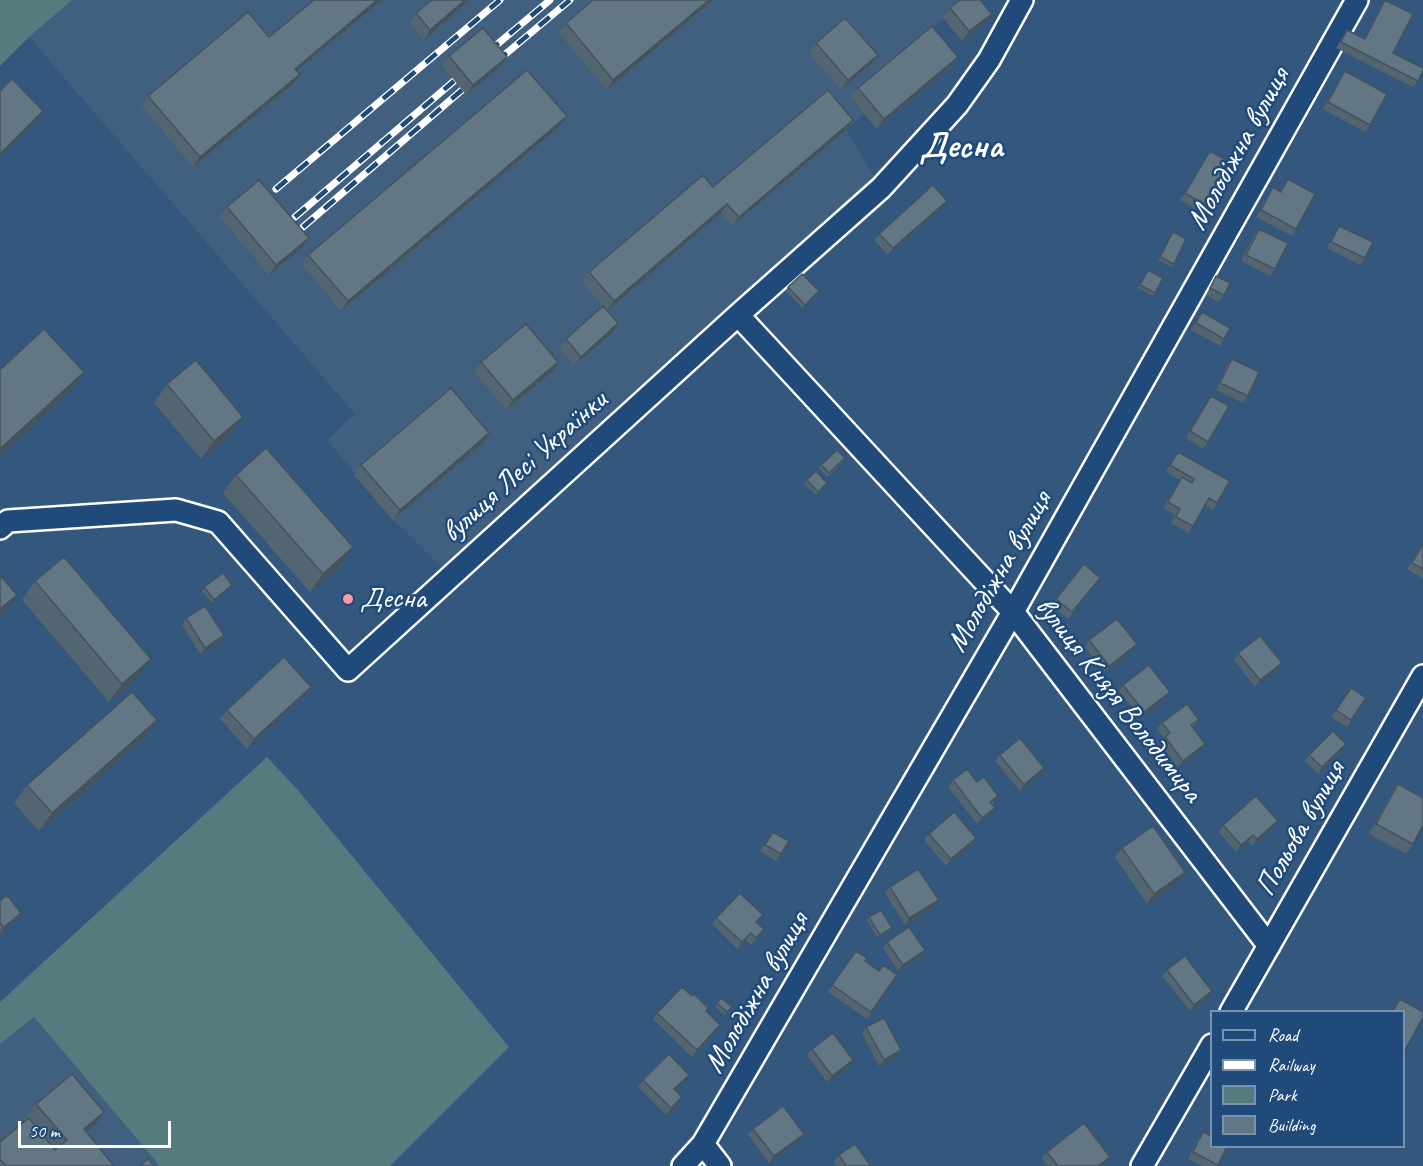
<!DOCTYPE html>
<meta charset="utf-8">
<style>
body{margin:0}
#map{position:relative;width:1423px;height:1166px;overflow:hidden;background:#33577d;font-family:Caveat,sans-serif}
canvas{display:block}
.legend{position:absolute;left:1210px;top:1010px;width:195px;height:138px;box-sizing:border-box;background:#1f4a7a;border:2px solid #7992af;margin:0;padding:8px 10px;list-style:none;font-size:18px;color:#fff}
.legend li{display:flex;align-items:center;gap:12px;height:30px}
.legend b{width:30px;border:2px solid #7992af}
.scale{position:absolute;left:18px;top:1121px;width:153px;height:27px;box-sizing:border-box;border:3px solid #fff;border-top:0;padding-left:8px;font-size:18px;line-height:21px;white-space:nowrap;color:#fff;-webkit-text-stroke:4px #1f4a7a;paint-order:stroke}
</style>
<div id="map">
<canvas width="1423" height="1166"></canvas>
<ul class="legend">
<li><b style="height:8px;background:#1f4a7a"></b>Road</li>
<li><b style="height:8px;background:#fff"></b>Railway</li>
<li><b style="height:16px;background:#577a7f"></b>Park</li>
<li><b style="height:16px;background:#627684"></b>Building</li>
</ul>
<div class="scale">50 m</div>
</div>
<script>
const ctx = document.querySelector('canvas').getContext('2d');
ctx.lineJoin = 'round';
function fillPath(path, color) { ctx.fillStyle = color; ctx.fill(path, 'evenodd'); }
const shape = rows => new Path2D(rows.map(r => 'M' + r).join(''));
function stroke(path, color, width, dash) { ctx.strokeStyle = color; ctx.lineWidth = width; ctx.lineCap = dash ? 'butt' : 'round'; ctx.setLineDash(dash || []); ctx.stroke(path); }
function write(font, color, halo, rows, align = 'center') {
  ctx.font = font + ' Caveat,sans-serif'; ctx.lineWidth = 5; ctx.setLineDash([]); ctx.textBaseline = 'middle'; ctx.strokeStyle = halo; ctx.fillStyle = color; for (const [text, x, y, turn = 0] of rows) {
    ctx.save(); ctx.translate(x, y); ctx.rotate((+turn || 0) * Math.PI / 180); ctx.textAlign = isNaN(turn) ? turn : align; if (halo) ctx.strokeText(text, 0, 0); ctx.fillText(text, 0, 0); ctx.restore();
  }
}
fillPath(shape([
 [72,0,965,0,851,98,864,114,846,130,881,188,451,576,393,520,327,440,355,414,29,37],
 [34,1017,160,1166,0,1166,0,1044]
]), '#41607f');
fillPath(shape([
 [0,0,72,0,29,37,0,66],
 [267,757,297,789,509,1047,390,1166,160,1166,34,1017,0,1044,0,1002]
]), '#577a7f');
const minor = shape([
 [738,315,1013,612,1269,946],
 [0,528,8,521,176,510,218,522,348,670,738,315,881,188,957,105,989,60,1022,0],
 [1231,1012,1423,676],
 [703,1144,720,1166],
 [683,1166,703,1144,1013,612,1357,0],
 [1142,1166,1212,1045]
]);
stroke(minor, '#fff', 26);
stroke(minor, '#1f4a7a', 21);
const rail = shape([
 [488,52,550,0],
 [496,62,570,0],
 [276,189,500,0],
 [295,217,454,81],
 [303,227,462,90]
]);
stroke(rail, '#fff', 7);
stroke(rail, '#1f4a7a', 4.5, [14]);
fillPath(shape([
 [432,0,470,0,424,40,409,23,416,13],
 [713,0,607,90,559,33,566,23],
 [1385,0,1393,53,1418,81,1413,87,1336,48,1347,30,1364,39,1381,6],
 [950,8,992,14,985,23,962,41,943,18],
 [816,43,871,64,841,90,809,53],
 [449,56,500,67,466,95,442,65],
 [958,57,951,67,877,129,851,98,858,88],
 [297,71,293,84,193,167,142,106,148,96],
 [1345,71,1370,125,1365,132,1323,109],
 [560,126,341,311,302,264,308,255],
 [846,130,732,226,721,213,607,310,618,323,612,333,574,366,559,349,566,339,603,307,582,282,589,272,713,187],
 [1210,151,1214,189,1212,209,1208,216,1180,200],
 [1288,179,1296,229,1292,236,1256,217,1273,187,1280,191],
 [227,207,302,248,269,275,220,217],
 [942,207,888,255,874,240,879,234],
 [1339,226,1365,258,1360,265,1327,248,1335,232],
 [1259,229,1275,269,1270,276,1241,261,1254,235],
 [1173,232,1174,264,1171,267,1158,260],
 [1148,270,1155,293,1153,296,1137,288],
 [1216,276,1224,295,1219,302,1206,295],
 [788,287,819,291,802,308,786,291],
 [1202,312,1224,339,1220,346,1191,330],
 [1232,359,1248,396,1243,403,1216,390,1227,365],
 [481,362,552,372,506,410,474,371],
 [167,384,230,435,201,459,154,403],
 [1211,396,1208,442,1203,449,1186,438],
 [483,443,393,520,354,475,361,465],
 [1178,452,1217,503,1213,510,1205,505,1188,533,1171,523,1175,515,1163,508,1180,480,1166,472],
 [843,462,827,477,819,468,821,465],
 [236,475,340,566,310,592,223,493],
 [807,480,827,483,816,495,804,483],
 [1423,543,1423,579,1407,569],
 [1100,578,1068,619,1052,606,1056,599],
 [35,581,138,677,109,702,22,600],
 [232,585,230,588,212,603,202,591,204,587],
 [186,618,224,635,220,642,200,654,182,625],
 [1089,640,1137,644,1132,651,1105,672,1085,647],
 [1238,653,1277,670,1255,687,1234,660],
 [1123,685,1170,692,1165,699,1140,718,1119,691],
 [1351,688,1366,698,1347,727,1331,717],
 [304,696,247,749,220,719,227,710],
 [1199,720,1193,727,1205,744,1201,750,1178,767,1160,744,1164,738,1157,729,1162,723],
 [144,738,39,831,14,803,27,785],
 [1341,751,1318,774,1305,761,1309,755],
 [1000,755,1040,775,1020,791,995,761],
 [953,780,977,782,994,803,992,804,990,814,977,824,948,787],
 [1398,784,1413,844,1406,854,1369,834,1391,794],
 [1223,825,1273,828,1252,846,1248,841,1236,852,1219,832],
 [773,832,789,841,776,861,760,851],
 [929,834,972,844,946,866,924,840],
 [1122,848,1178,882,1147,904,1115,857],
 [890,887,934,907,905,925,885,893],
 [0,901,21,913,17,919,0,933],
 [869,917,892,928,890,931,878,938,867,920],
 [716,918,757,923,764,929,751,945,746,940,737,949,712,924],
 [887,942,925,950,920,957,898,971,883,948],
 [856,951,865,961,879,971,897,975,867,1019,828,992],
 [1167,970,1207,998,1190,1011,1162,976],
 [692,996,708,1008,706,1011,715,1032,692,1057,653,1019,657,1013],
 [721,998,732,1007,725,1015,715,1007],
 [866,1027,897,1057,879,1066,862,1034],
 [812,1049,849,1067,827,1082,807,1055],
 [643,1080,685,1081,676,1090,678,1103,666,1115,638,1087],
 [36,1104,104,1112,95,1125,86,1133,114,1166,0,1166,0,1142,55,1149,27,1116],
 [753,1129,804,1134,800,1140,769,1163,748,1135],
 [1203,1132,1227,1146,1217,1166,1202,1166,1188,1159,1198,1139],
 [1047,1152,1105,1163,1102,1166,1048,1166,1042,1158],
 [839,1155,871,1166,837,1166,834,1162]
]), '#546572');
fillPath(shape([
 [377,0,382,0,288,78,295,69],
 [465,0,470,0,424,40,430,30],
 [709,0,713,0,607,90,613,80],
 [992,14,985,23,962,41,969,31],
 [878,55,871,64,841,90,848,80],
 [507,57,500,67,466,95,473,85],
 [958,57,951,67,877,129,884,119],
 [300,74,293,84,193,167,200,157],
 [43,111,36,121,0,157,0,154],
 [567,116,560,126,341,311,348,301],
 [853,120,846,130,732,226,739,217],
 [947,201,942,207,888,255,893,248],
 [727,204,721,213,607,311,614,301],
 [309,238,302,248,269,275,276,265],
 [618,323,612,333,574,366,581,357],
 [558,362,552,372,506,410,513,400],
 [84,372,71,390,0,456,0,449],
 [243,417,230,435,201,459,214,441],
 [489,433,483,443,393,520,400,510],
 [353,547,340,566,310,592,323,574],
 [232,585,230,588,212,603,214,600],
 [17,595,4,613,0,617,0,609],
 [224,635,220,642,200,654,205,648],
 [1137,644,1132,651,1105,672,1109,666],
 [151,659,138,677,109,702,122,684],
 [1282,663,1277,670,1255,687,1260,680],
 [311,687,304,696,247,749,254,739],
 [1170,692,1165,699,1140,718,1144,712],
 [157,720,144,738,39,831,52,813],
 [1205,744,1201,750,1178,767,1183,761],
 [1346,744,1341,751,1318,774,1322,767],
 [1044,768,1040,775,1020,791,1024,785],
 [995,808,990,814,977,824,982,818],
 [1278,821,1273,828,1252,846,1257,839],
 [1253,835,1248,841,1236,852,1241,845],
 [976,838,972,844,946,866,951,859],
 [1185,872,1178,882,1147,904,1154,894],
 [939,900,934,907,905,925,909,918],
 [21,913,17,919,0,933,4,927],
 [892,928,890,931,878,938,880,935],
 [751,933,746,940,737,949,742,942],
 [925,950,920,957,898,971,903,965],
 [1212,991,1207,998,1190,1011,1194,1005],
 [720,1025,715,1032,692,1057,697,1050],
 [901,1050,897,1057,879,1066,884,1060],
 [853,1060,849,1067,827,1082,832,1076],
 [689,1075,685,1081,670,1096,674,1089],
 [682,1097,678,1103,666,1115,671,1108],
 [104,1112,95,1125,75,1142,84,1129],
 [804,1134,800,1140,769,1163,774,1156],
 [1110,1157,1105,1163,1102,1166,1098,1166]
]), '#45535c');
const building = shape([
 [314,0,377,0,295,69,300,74,200,157,148,96,248,12,269,37,314,0],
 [432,0,465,0,430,30,416,13,432,0],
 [593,0,709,0,613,80,566,23,593,0],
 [960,0,980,0,992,14,969,31,950,8,960,0],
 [1385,0,1413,14,1393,53,1423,68,1423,71,1418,81,1341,42,1347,30,1365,39,1385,0],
 [845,18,878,55,848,80,816,43,845,18],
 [932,26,958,57,884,119,858,88,932,26],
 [483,28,507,57,473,85,449,56,483,28],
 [527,70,567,116,348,301,308,255,527,70],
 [1345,71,1387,94,1370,125,1328,102,1345,71],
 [12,79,43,111,0,154,0,91,12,79],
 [828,90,853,120,739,217,727,204,614,301,589,272,703,175,713,187,828,90],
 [1210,151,1230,162,1214,189,1222,193,1212,209,1185,193,1210,151],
 [1288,179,1315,194,1296,229,1261,210,1273,187,1281,192,1288,179],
 [259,180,309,238,276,265,227,207,259,180],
 [933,185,947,201,893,248,879,234,933,185],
 [1339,226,1373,242,1365,258,1331,242,1339,226],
 [1259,229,1288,243,1275,269,1246,255,1259,229],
 [1173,232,1186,239,1174,264,1160,257,1173,232],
 [1148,270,1163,278,1155,293,1140,285,1148,270],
 [802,274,819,291,805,305,788,287,802,274],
 [1216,276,1230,283,1224,295,1210,288,1216,276],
 [603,306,618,323,581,357,566,339,603,306],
 [1202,312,1230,328,1224,339,1196,323,1202,312],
 [526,324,558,362,513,400,481,362,526,324],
 [44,329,84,372,0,449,0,370,44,329],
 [1232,359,1259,372,1248,396,1220,383,1232,359],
 [196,360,243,417,214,441,167,384,196,360],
 [451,388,489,433,400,510,361,465,451,388],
 [1211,396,1229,406,1208,442,1190,431,1211,396],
 [266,448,353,547,323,574,236,475,266,448],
 [837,450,845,458,829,473,821,465,837,450],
 [1178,452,1230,481,1217,503,1209,498,1193,526,1176,517,1180,509,1168,502,1182,477,1192,483,1194,479,1170,465,1178,452],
 [816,471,827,483,818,492,807,480,816,471],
 [1423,544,1423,569,1412,563,1423,544],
 [64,557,151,659,122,684,35,581,64,557],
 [1084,564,1100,578,1072,612,1056,599,1084,564],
 [223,573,232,585,214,600,204,587,223,573],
 [0,575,17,595,0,609,0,575],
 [205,606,224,635,205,648,186,618,205,606],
 [1117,619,1137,644,1109,666,1089,640,1117,619],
 [1260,636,1282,663,1260,680,1238,653,1260,636],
 [284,657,311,687,254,739,227,710,284,657],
 [1149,665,1170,692,1144,712,1123,685,1149,665],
 [1351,688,1366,698,1351,720,1336,710,1351,688],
 [132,692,157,720,52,813,27,785,132,692],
 [1187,704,1199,720,1191,725,1205,744,1183,761,1165,737,1170,733,1162,723,1187,704],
 [1333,731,1346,744,1322,767,1309,755,1333,731],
 [1020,738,1044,768,1024,785,1000,755,1020,738],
 [967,769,977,782,984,777,998,796,990,802,995,808,982,818,953,780,967,769],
 [1398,784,1423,798,1423,825,1413,844,1376,824,1398,784],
 [1256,796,1278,821,1257,839,1253,835,1241,845,1223,825,1256,796],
 [954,812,976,838,951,859,929,834,954,812],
 [1153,826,1185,872,1154,894,1122,848,1153,826],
 [773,832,789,841,781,854,765,845,773,832],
 [918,869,939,900,909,918,890,887,918,869],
 [740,893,763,915,756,922,764,929,756,938,751,933,742,942,716,918,740,893],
 [7,895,21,913,4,927,0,923,0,901,7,895],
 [881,910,892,928,880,935,869,917,881,910],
 [909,927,925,950,903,965,887,942,909,927],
 [856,951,867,958,865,961,879,971,883,965,897,975,871,1012,832,985,856,951],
 [1185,956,1212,991,1194,1005,1167,970,1185,956],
 [682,987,692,996,694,994,708,1008,706,1011,720,1025,697,1050,657,1013,682,987],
 [721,998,732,1007,727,1012,717,1003,721,998],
 [1400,999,1423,1012,1423,1017,1404,1052,1404,1011,1393,1011,1400,999],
 [884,1018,901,1050,884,1060,866,1027,884,1018],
 [833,1033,853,1060,832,1076,812,1049,833,1033],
 [669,1054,689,1075,674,1089,682,1097,671,1108,643,1080,669,1054],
 [72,1074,104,1112,84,1129,114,1166,6,1166,0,1159,0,1142,29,1118,55,1150,67,1140,36,1104,72,1074],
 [783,1106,804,1134,774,1156,753,1129,783,1106],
 [1084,1123,1110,1157,1098,1166,1058,1166,1047,1152,1084,1123],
 [1203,1132,1212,1136,1212,1146,1227,1146,1218,1165,1193,1152,1203,1132],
 [855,1144,871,1166,846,1166,839,1155,855,1144],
 [148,1159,154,1166,140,1166,148,1159]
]);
fillPath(building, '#627684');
stroke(building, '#45535c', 1.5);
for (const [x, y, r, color] of [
 [348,599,6,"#ff9aa2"]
]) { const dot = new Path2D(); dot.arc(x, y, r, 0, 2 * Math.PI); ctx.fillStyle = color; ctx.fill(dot); stroke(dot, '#1f4a7a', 2); }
write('30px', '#fff', '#1f4a7a', [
 ["Молодіжна вулиця",1239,149,-61],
 ["вулиця Лесі Українки",525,467,-42],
 ["Молодіжна вулиця",1000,572,-60],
 ["вулиця Князя Володимира",1118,700,52],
 ["Польова вулиця",1301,829,-60],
 ["Молодіжна вулиця",757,993,-60]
]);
write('30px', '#fff', '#1f4a7a', [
 ["Десна",360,599]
], 'left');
write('bold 36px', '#fff', '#1f4a7a', [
 ["Десна",961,148]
]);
</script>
